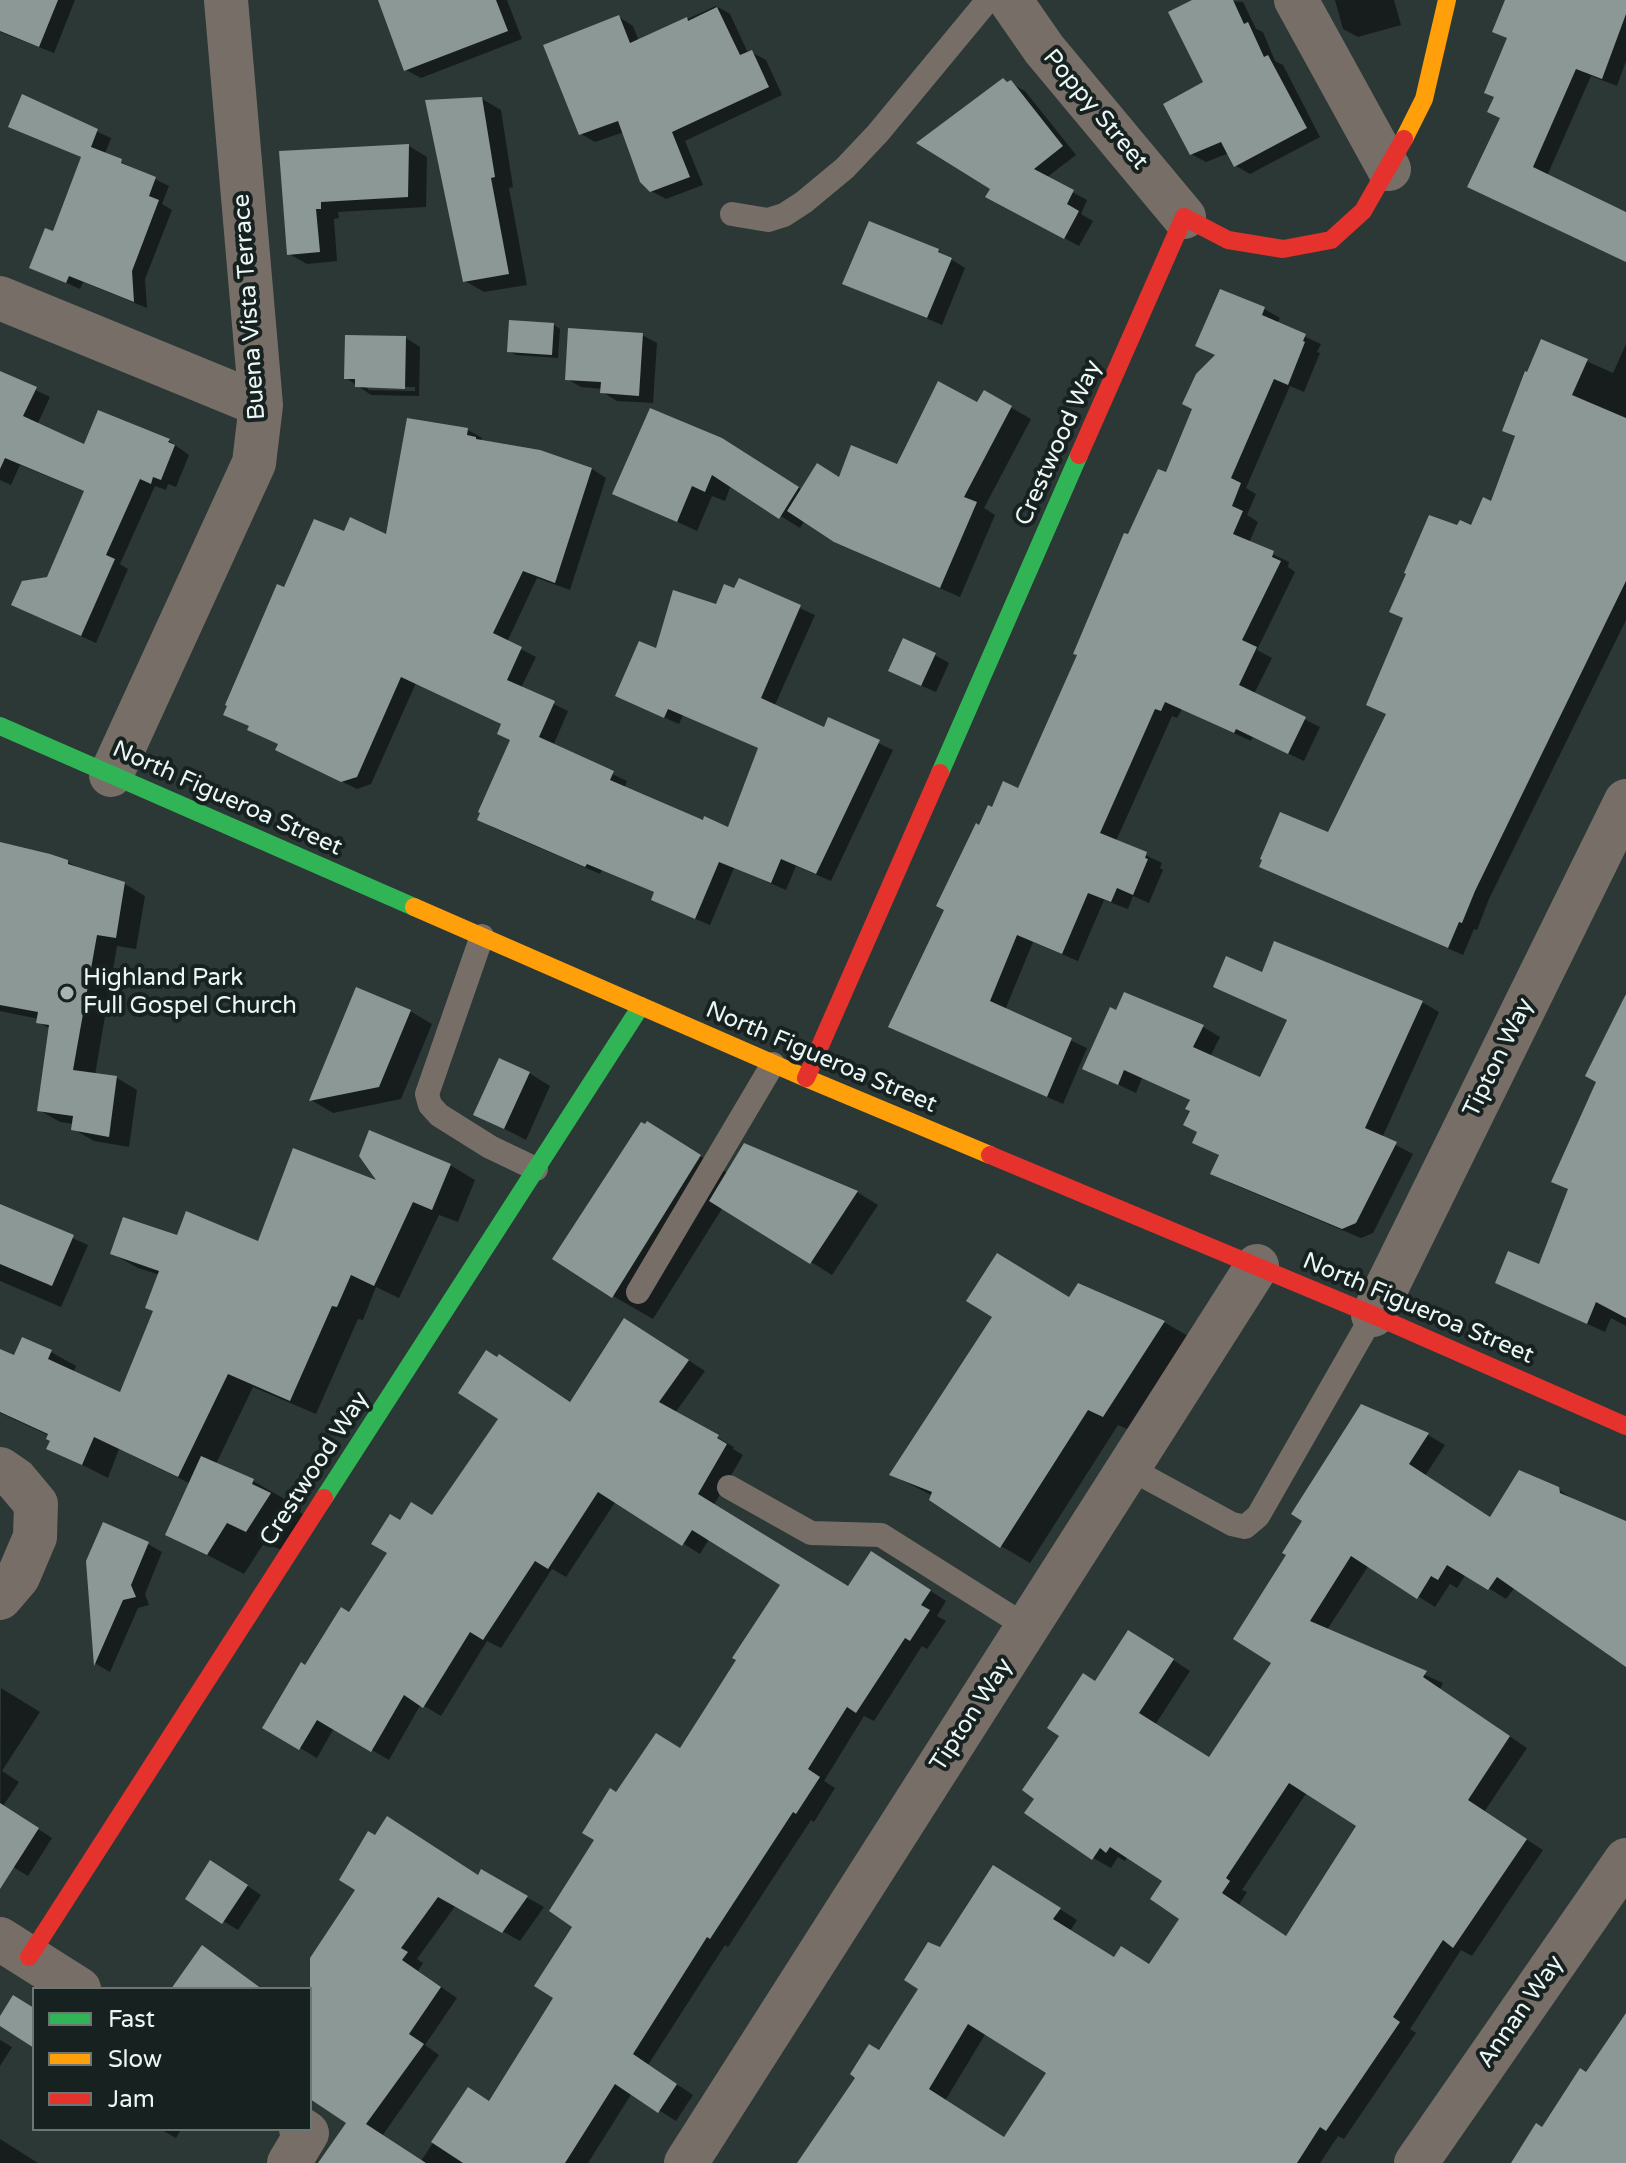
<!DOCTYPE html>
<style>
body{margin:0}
#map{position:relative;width:1626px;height:2163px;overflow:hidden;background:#2b3836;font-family:"Varela Round",sans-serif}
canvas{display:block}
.legend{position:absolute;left:32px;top:1987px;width:280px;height:144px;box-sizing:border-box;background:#172220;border:2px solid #6b7775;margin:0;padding:10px 14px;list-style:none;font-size:24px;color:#eaf7f5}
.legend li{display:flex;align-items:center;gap:16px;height:40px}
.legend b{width:40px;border:2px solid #6b7775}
</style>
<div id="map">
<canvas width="1626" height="2163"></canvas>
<ul class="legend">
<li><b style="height:10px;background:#30b455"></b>Fast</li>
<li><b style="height:10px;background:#ff9f0a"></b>Slow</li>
<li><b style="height:10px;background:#e5322d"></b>Jam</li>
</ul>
</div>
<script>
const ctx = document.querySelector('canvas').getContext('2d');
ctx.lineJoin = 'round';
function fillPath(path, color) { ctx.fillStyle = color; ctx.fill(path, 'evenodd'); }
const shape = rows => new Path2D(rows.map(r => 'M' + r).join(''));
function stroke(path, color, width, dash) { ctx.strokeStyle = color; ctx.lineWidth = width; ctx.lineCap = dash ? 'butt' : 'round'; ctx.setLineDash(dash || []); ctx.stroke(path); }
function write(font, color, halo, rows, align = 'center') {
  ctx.font = font + ' "Varela Round",sans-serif'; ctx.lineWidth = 8; ctx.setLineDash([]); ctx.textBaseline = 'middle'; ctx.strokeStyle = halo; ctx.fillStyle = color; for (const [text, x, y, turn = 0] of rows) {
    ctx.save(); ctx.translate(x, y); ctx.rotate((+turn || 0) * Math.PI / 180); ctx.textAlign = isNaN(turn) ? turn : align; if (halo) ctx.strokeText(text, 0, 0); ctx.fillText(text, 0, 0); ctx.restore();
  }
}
fillPath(shape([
 [0,0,75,0,54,53,0,32],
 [396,0,507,0,522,39,421,78,406,70],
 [1216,0,1243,2,1256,29,1263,32,1275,61,1283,65,1320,137,1250,174,1236,166,1229,153,1206,162,1191,154,1206,83],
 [1335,0,1394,0,1401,25,1358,37,1343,29],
 [1507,0,1626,0,1626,61,1617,86,1591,76,1547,176,1625,213,1626,210,1626,261,1484,194,1502,118,1496,98,1508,39,1495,31],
 [716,6,730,14,748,53,751,52,766,60,782,95,685,141,703,185,666,199,651,191,624,132,595,142,581,134,619,17,633,26,639,41],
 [1004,80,1025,91,1076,155,1046,178,1087,200,1081,214,1093,221,1079,246,1002,205],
 [23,97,111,138,105,154,169,186,162,204,172,210,145,279,147,308,83,282,80,289,31,267,54,234,83,158,11,126],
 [482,99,501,110,513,187,509,188,527,285,484,292,465,281],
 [409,146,427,157,426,207,338,212,339,218,334,219,337,261,307,264,289,254,281,152],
 [938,251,965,268,942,325,845,283],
 [1264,309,1280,318,1277,324,1321,344,1317,352,1320,353,1304,392,1290,386,1246,488,1256,494,1247,515,1258,522,1249,543,1289,562,1288,567,1295,572,1257,650,1272,658,1254,694,1320,727,1304,761,1253,737,1251,741,1182,709,1177,718,1172,716,1116,841,1162,863,1160,868,1163,870,1149,903,1133,896,1128,909,1104,900,1078,961,1033,942,1005,1010,1087,1048,1063,1104,891,1027,946,909,980,828,993,810,1019,790,1129,537,1167,475,1217,356,1198,346],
 [554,325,560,329,558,358,516,355,509,351],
 [642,335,657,343,653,403,617,401,602,392,603,389,581,387,567,379],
 [406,338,420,347,419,396,371,395,346,378],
 [365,386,415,387,415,391,369,390],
 [1542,341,1613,373,1626,344,1626,620,1489,899,1477,930,1474,929,1463,955,1262,866,1329,834,1388,715,1458,528,1472,528,1492,503,1517,438,1504,430],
 [0,373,50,397,37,425,85,447,169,441,189,455,176,487,168,484,166,490,155,486,120,564,128,569,96,643,28,612,49,578,86,492,20,465,11,485,0,480],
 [984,392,1031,419,984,508,995,515,960,597,857,552,805,520,800,528,731,485,725,501,712,496,697,531,615,493,742,452,802,490,898,466,978,404],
 [468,430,482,438,481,442,539,452,592,469,606,478,570,590,537,578,507,642,536,657,521,688,568,711,553,746,627,781,624,789,704,823,729,830,760,749,683,715,679,724,631,703,657,651,717,606,735,590,740,581,815,615,774,707,824,730,829,720,893,750,831,881,796,866,786,890,734,868,710,925,667,907,656,893,602,870,600,874,494,828,480,819,512,741,503,725,416,683,371,784,357,789,292,757,285,590,345,534,388,537],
 [935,655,949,663,936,692,905,679],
 [0,847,68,862,86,872,125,884,145,896,136,949,117,946,95,1075,117,1078,137,1090,129,1147,94,1141,73,1129,74,1124,60,1122,39,1110,51,1029,38,1022,39,1019,0,1011],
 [1263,975,1422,1002,1439,1012,1382,1138,1413,1154,1373,1233,1361,1238,1230,1183,1213,1173,1221,1156,1195,1142,1199,1132,1191,1101,1142,1078,1136,1093,1085,1069,1203,1027,1220,1037,1210,1057,1261,1080,1289,1021,1216,986],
 [1626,992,1626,1326,1611,1318,1605,1332,1497,1283,1541,1267,1570,1190,1553,1181,1599,1082],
 [410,1011,432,1024,401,1099,333,1113,311,1100],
 [529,1073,550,1086,526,1140,476,1114],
 [648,1124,728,1173,857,1192,878,1205,832,1275,723,1207,653,1319,613,1296],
 [450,1165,475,1180,458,1222,439,1215,399,1298,376,1287,363,1320,358,1319,316,1414,253,1387,216,1464,253,1481,290,1502,289,1505,306,1516,284,1551,264,1543,244,1574,167,1534,191,1484,119,1449,108,1478,49,1448,53,1441,50,1436,0,1413,0,1351,15,1358,51,1352,76,1366,73,1373,121,1395,155,1311,160,1275,138,1268,113,1254,178,1237,259,1243,381,1185],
 [0,1206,88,1245,61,1307,0,1281],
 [1070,1299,1164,1322,1193,1339,1134,1432,1118,1425,1030,1563,1001,1546,933,1496,892,1475],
 [642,1330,705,1371,675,1413,734,1447,733,1449,743,1455,714,1505,849,1588,888,1563,946,1601,937,1616,946,1621,927,1649,922,1646,874,1721,864,1716,824,1781,835,1788,814,1822,811,1820,728,1947,725,1945,648,2065,693,2095,676,2121,632,2093,588,2163,321,2163,348,2122,310,2097,310,1989,308,1989,333,1951,322,1944,479,1877,482,1872,544,1907,520,1941,456,1905,417,1959,423,1963,418,1971,457,1998,425,2045,439,2055,382,2136,421,2161,468,2090,490,2103,555,1997,596,1840,617,1794,681,1750,783,1584,709,1539,700,1554,616,1501,566,1577,552,1569,501,1648,487,1641,441,1716,421,1704,389,1760,334,1728,317,1758,265,1727,306,1667,350,1615,390,1553,400,1522,433,1517,572,1403],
 [1428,1435,1445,1445,1425,1476,1491,1519,1558,1489,1577,1502,1626,1523,1626,1664,1515,1587,1506,1599,1466,1574,1457,1588,1450,1584,1435,1607,1369,1565,1327,1630,1443,1683,1440,1689,1527,1748,1484,1812,1543,1850,1472,1956,1461,1950,1410,2029,1416,2033,1344,2139,1338,2136,1320,2163,800,2163,921,1989,941,1949,1011,1878,1077,1920,1070,1931,1115,1959,1150,1966,1182,1918,1164,1881,1128,1856,1125,1861,1118,1857,1111,1868,1093,1858,1096,1683,1146,1642,1190,1671,1155,1725,1210,1759],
 [1307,1792,1359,1825,1288,1938,1239,1905,1247,1892,1242,1890],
 [986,2033,1048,2072,1005,2139,945,2101],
 [148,1544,162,1552,145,1594,149,1605,138,1608,110,1672,96,1664,88,1561],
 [1,1688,40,1712,2,1771,19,1782,3,1806,52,1838,28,1876,0,1859],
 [225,1871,261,1895,238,1930,187,1899],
 [0,2040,12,2047,0,2066],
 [160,2129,181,2129,176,2138],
 [0,2139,38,2163,0,2163]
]), '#0007');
fillPath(shape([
 [0,0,58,0,39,47,0,31],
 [378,0,496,0,508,31,404,71],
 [1192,0,1233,0,1244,24,1248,22,1264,57,1268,55,1307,128,1234,167,1221,142,1190,155,1163,104,1203,82,1168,12],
 [1505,0,1626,0,1626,14,1602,79,1576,69,1533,167,1626,212,1626,262,1467,187,1500,118,1487,112,1494,97,1484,93,1507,38,1492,32],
 [717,7,740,55,752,50,769,87,672,132,690,177,650,192,640,182,618,121,579,135,543,45,619,15,630,43,687,17,688,21],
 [1003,78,1007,82,1011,80,1063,146,1034,169,1074,190,1067,204,1079,211,1064,239,985,197,990,189,916,143],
 [22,94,98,129,91,147,122,159,121,163,156,177,149,196,159,200,132,271,134,302,69,276,66,283,29,268,45,228,53,231,81,157,8,127],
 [482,97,495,177,491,178,509,274,463,282,425,100],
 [409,144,408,197,321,202,321,209,316,209,320,252,287,255,279,151],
 [869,221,939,249,938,252,952,258,927,318,842,284],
 [1220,289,1265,307,1262,315,1306,334,1303,341,1305,342,1288,385,1274,379,1231,478,1241,483,1232,506,1243,511,1233,534,1274,551,1272,557,1281,561,1242,640,1257,647,1239,685,1306,717,1288,754,1236,729,1234,733,1165,702,1161,711,1155,709,1100,833,1147,852,1145,858,1148,859,1133,895,1117,888,1111,902,1088,893,1062,954,1017,935,990,1001,1072,1038,1047,1097,888,1027,944,910,936,906,976,823,979,825,988,805,992,807,1003,781,1018,788,1077,655,1073,654,1124,533,1128,534,1158,469,1166,472,1192,409,1182,404,1196,374,1215,355,1195,346],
 [509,320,554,323,552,355,507,352],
 [568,328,643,333,639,396,600,393,601,382,565,380],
 [345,335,406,336,405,389,355,387,355,379,344,379],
 [1541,339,1588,359,1572,395,1626,418,1626,581,1475,891,1462,923,1459,922,1448,948,1259,867,1262,860,1260,859,1280,812,1328,832,1386,714,1366,705,1403,618,1389,612,1406,574,1404,573,1429,515,1457,525,1460,520,1471,525,1483,497,1491,501,1515,436,1502,431,1525,371,1527,372],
 [0,371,37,387,23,416,84,444,98,410,170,439,168,442,175,445,161,480,153,477,151,484,140,479,106,555,115,559,81,636,11,605,22,581,47,577,84,491,5,458,0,469],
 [938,381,977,402,984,390,1012,406,964,497,977,502,940,588,834,542,787,511,817,463,839,477,851,445,897,464],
 [650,408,722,438,799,487,779,519,712,475,705,492,692,486,677,522,612,494],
 [407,418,468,428,467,435,476,437,476,439,540,450,592,468,555,583,523,571,493,633,522,647,507,680,555,701,539,737,614,771,610,780,703,820,704,816,728,827,758,748,668,709,664,718,615,696,639,641,656,648,673,590,716,604,724,584,734,588,739,578,801,605,761,698,824,727,828,717,880,740,816,874,781,859,771,883,719,862,695,919,651,900,654,892,587,864,585,867,477,820,480,813,478,812,510,740,497,734,501,724,401,677,357,777,341,782,275,750,278,744,247,730,249,726,223,715,227,706,225,705,277,584,284,587,314,519,344,531,350,517,386,534],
 [903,638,936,653,921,686,888,671],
 [0,842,50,854,68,860,68,864,125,882,116,938,97,935,73,1070,117,1076,109,1137,71,1130,73,1116,37,1111,49,1025,36,1023,38,1012,0,1005],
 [1274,941,1423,1001,1365,1128,1397,1142,1356,1223,1342,1229,1210,1174,1219,1155,1192,1143,1197,1132,1183,1125,1190,1111,1185,1109,1190,1100,1124,1070,1118,1085,1082,1069,1110,1007,1116,1010,1124,992,1204,1025,1193,1047,1260,1077,1287,1020,1213,987,1226,956,1262,972],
 [356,987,411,1010,379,1087,309,1101],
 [1626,994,1626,1318,1596,1302,1587,1324,1495,1283,1508,1251,1539,1264,1568,1189,1551,1182,1596,1082,1585,1076],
 [499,1058,530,1072,504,1129,473,1115],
 [647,1121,701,1155,612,1298,552,1259,641,1122,645,1124],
 [369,1130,451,1164,432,1210,413,1202,374,1286,351,1275,337,1307,332,1306,290,1401,228,1374,178,1477,94,1437,82,1465,46,1449,50,1441,46,1439,48,1434,0,1412,0,1349,14,1355,22,1337,52,1350,48,1359,120,1392,153,1311,145,1308,159,1271,110,1254,123,1217,177,1235,186,1211,258,1241,293,1148,376,1180,359,1156],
 [744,1143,858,1191,810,1264,709,1201],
 [0,1204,74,1235,52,1286,0,1264],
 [997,1253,1069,1297,1078,1283,1165,1321,1103,1417,1088,1410,1000,1548,929,1500,932,1492,889,1475,992,1317,966,1301],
 [624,1318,689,1360,659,1402,719,1435,717,1438,727,1444,698,1494,848,1586,871,1551,931,1590,921,1605,930,1610,910,1641,905,1638,856,1713,847,1707,808,1769,820,1777,796,1814,793,1812,710,1939,707,1937,633,2054,677,2084,658,2113,615,2084,565,2163,463,2163,431,2142,468,2087,489,2101,553,1998,534,1986,572,1927,549,1911,594,1840,582,1833,610,1788,616,1792,656,1733,680,1748,736,1660,732,1658,780,1585,692,1530,682,1546,598,1492,548,1569,535,1561,483,1640,470,1632,423,1708,404,1695,371,1752,317,1720,299,1750,262,1728,301,1662,305,1665,341,1607,349,1612,387,1553,371,1544,390,1514,400,1520,411,1502,432,1515,498,1419,458,1393,486,1350,497,1357,499,1354,570,1402],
 [1361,1404,1429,1433,1409,1464,1490,1517,1519,1470,1559,1487,1560,1493,1626,1521,1626,1667,1497,1577,1488,1590,1447,1565,1438,1580,1431,1576,1417,1599,1351,1556,1310,1621,1427,1671,1423,1677,1510,1736,1468,1800,1527,1839,1453,1948,1443,1940,1393,2017,1400,2022,1326,2131,1320,2127,1297,2163,797,2163,855,2078,850,2074,869,2044,879,2050,918,1989,904,1980,928,1942,940,1947,993,1865,1061,1908,1053,1919,1114,1957,1121,1946,1149,1964,1179,1919,1150,1899,1162,1881,1110,1847,1106,1853,1100,1848,1092,1860,1024,1813,1034,1799,1022,1790,1059,1736,1047,1728,1083,1673,1095,1681,1128,1630,1174,1659,1139,1713,1209,1757,1271,1663,1233,1639,1286,1555,1282,1553,1302,1521,1291,1514],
 [1289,1783,1356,1826,1286,1936,1222,1893,1230,1881,1226,1878],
 [968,2024,1046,2073,1004,2137,929,2089],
 [201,1456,254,1479,252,1484,271,1493,246,1532,227,1523,207,1555,165,1535],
 [103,1522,149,1542,131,1585,136,1597,123,1600,94,1666,86,1561],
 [0,1803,39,1828,0,1889],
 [387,1816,478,1875,481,1869,528,1896,502,1933,438,1897,401,1948,408,1952,402,1960,441,1987,409,2034,424,2044,366,2124,426,2163,318,2163,346,2123,310,2099,310,1958,355,1890,339,1880,368,1831,375,1835],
 [210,1860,248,1885,222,1924,185,1899],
 [202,1945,262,1989,171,1989],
 [13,1995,34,2008,34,2048,0,2026,0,2016],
 [1626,2013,1626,2163,1511,2163,1536,2123,1542,2127,1580,2068,1586,2072]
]), '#8c9896');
stroke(shape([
 [732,214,768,220,784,215,804,202,845,168,878,133,988,0],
 [482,936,427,1094,430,1105,439,1115,490,1147,536,1169],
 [638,1292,773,1064],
 [1129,1468,1232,1524,1245,1527,1258,1516,1373,1315],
 [729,1487,811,1533,881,1535,1027,1627]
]), '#786e68', 24);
stroke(shape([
 [1010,0,1044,49,1184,217],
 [1296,0,1389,169],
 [0,298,261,405],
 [111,775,254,463,261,405,226,0],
 [1373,1315,1626,801],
 [0,1469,16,1480,36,1504,35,1537,18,1577,0,1598],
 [0,1939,79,1989],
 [289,2163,307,2133,301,2129],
 [686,2163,1257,1266],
 [1416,2163,1626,1860]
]), '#786e68', 44);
stroke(shape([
 [0,726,414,907],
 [940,773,1079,455],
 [324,1498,641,1006]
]), '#30b455', 18);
stroke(shape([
 [1404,139,1424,99,1447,0],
 [414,907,806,1078,990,1155]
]), '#ff9f0a', 18);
stroke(shape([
 [1079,455,1184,217,1228,240,1283,249,1331,240,1363,211,1404,139],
 [806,1078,940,773],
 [990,1155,1373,1315,1626,1426],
 [29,1957,324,1498]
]), '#e5322d', 18);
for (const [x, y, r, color] of [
 [67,993,8,"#a7b4b2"]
]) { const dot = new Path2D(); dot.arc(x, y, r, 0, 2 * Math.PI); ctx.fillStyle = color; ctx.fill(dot); stroke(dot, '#172220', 3); }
write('24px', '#eaf7f5', '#172220', [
 ["Poppy Street",1095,110,50],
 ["Buena Vista Terrace",250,307,-94],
 ["Crestwood Way",1059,443,-66],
 ["North Figueroa Street",227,799,24],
 ["North Figueroa Street",821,1058,23],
 ["Tipton Way",1499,1058,-64],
 ["North Figueroa Street",1418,1309,23],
 ["Crestwood Way",315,1469,-57],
 ["Tipton Way",972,1715,-57],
 ["Annan Way",1521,2012,-55]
]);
write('24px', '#eaf7f5', '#172220', [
 ["Highland Park",83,979],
 ["Full Gospel Church",83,1007]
], 'left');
</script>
